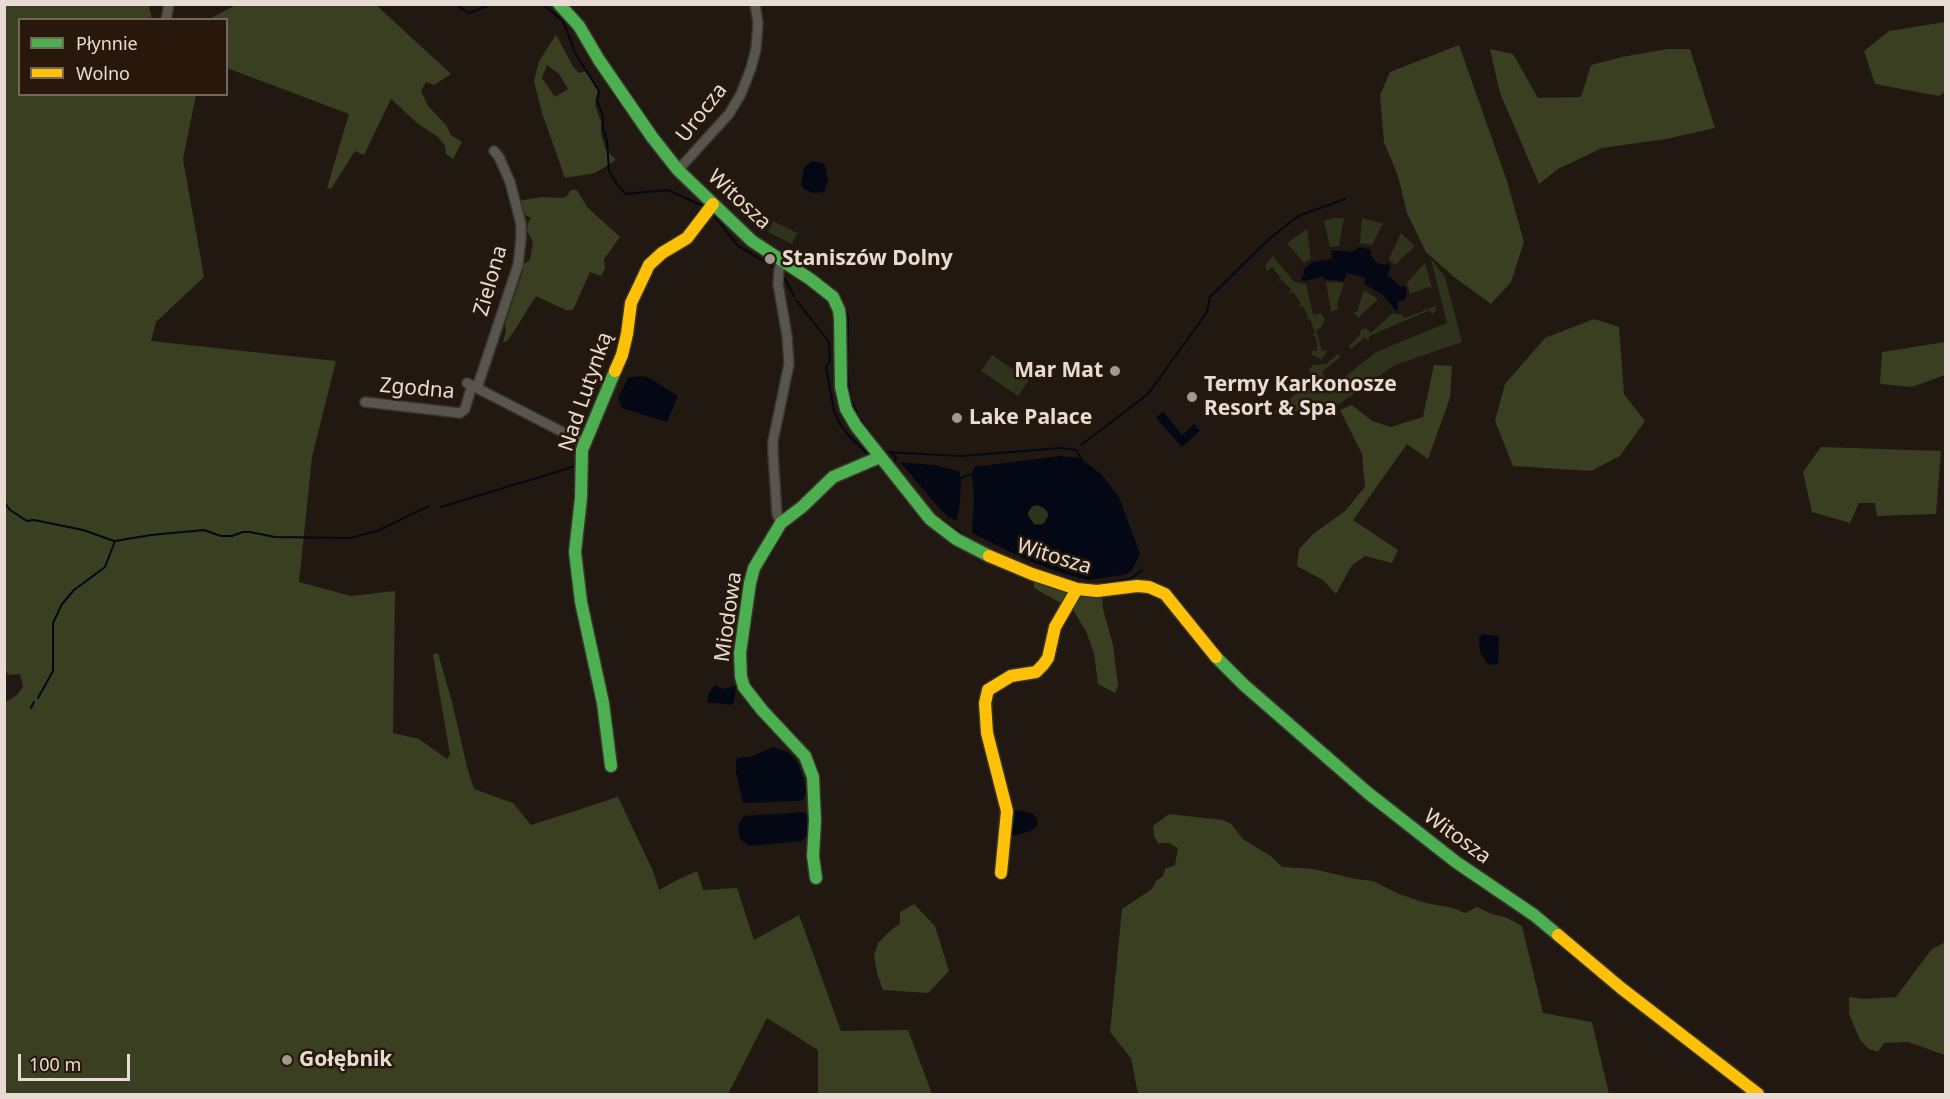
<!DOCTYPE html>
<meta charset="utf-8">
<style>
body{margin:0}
#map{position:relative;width:1950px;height:1099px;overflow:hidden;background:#211911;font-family:"Noto Sans",sans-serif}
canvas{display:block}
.frame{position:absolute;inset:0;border:6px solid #e6dcd3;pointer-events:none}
.legend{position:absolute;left:18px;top:18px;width:210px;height:78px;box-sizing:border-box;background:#27180b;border:2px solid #73665b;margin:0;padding:8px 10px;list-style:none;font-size:18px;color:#e6dcd3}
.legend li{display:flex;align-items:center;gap:12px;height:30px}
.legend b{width:30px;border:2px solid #73665b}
.scale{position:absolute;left:18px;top:1054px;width:112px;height:27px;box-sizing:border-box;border:3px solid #e6dcd3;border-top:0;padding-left:8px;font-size:18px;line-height:21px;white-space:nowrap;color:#e6dcd3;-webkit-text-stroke:4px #27180b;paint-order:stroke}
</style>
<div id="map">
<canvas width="1950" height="1099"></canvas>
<div class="frame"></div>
<ul class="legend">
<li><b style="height:8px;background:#4caf50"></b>Płynnie</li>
<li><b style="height:8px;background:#ffc107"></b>Wolno</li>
</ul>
<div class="scale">100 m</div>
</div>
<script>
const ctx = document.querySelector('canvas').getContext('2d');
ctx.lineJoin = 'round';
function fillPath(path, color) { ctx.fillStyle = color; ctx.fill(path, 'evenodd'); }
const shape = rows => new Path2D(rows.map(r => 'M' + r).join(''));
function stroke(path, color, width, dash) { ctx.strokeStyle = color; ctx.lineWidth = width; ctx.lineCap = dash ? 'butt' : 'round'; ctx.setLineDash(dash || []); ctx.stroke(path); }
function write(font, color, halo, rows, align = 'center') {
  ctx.font = font + ' "Noto Sans",sans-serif'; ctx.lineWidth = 5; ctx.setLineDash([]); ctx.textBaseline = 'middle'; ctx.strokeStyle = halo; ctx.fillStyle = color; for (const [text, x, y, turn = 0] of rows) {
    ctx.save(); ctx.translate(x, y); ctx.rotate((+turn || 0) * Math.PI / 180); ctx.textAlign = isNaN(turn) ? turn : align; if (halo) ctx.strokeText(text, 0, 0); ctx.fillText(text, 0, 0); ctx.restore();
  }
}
fillPath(shape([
 [1335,218,1344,218,1339,246,1330,247,1324,221],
 [1362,218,1384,224,1382,225,1372,245,1360,243],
 [773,221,797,233,792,244,768,232],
 [1307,229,1311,259,1304,263,1287,243],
 [1401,233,1415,246,1395,265,1389,259],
 [1273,256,1294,282,1306,284,1313,315,1320,313,1325,318,1321,328,1316,330,1322,351,1327,350,1325,355,1321,359,1312,355,1312,351,1317,351,1317,344,1315,335,1310,337,1315,333,1310,319,1304,321,1309,318,1302,305,1297,308,1301,303,1293,292,1288,295,1291,289,1282,280,1277,282,1281,278,1272,267,1267,271,1266,269,1266,264],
 [1431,259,1445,277,1462,342,1395,365,1333,408,1273,413,1303,388,1320,390,1321,385,1328,383,1332,387,1376,352,1447,323],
 [1425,263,1432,288,1428,287,1410,294,1407,283],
 [1326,282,1344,283,1337,305,1339,308,1331,312],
 [1364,290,1378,299,1358,318,1354,312,1357,312],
 [1436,306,1436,310,1432,315,1430,310,1369,336,1369,341,1365,337,1351,349,1349,346,1359,336,1361,330,1366,328,1371,333,1393,313,1402,315,1405,318],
 [1338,354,1340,357,1322,372,1325,377,1323,378,1311,375,1309,369,1313,365,1326,364],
 [992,355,1029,380,1018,396,981,371],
 '1028 515a10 10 0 1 1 20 0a10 10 0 1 1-20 0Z'
]), '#2f331c');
fillPath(shape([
 [5,4,148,4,149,7,152,19,20,20,20,94,196,95,183,159,204,277,156,322,151,341,336,361,312,457,299,582,351,596,395,591,393,733,419,739,447,759,450,755,433,655,438,653,452,702,467,767,474,789,513,803,531,825,618,797,653,871,659,890,677,880,697,871,703,890,737,888,754,940,799,915,841,1031,908,1030,932,1094,818,1094,818,1050,767,1018,728,1094,5,1094,4,703,17,695,23,687,20,674,8,675,4,668],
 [238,4,376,5,451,74,434,85,426,82,421,91,428,106,446,125,451,135,462,142,453,159,446,154,445,146,438,137,417,123,391,99,364,155,355,151,331,189,327,188,349,114,227,68,226,20,209,19],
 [1945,22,1945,92,1939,96,1875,84,1864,51,1889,31],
 [556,35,574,68,579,73,586,71,598,91,595,104,601,122,601,134,606,150,616,160,595,173,565,178,542,113,534,81,539,61],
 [547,65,559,74,568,89,555,97,542,78],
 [1459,45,1507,181,1524,242,1511,282,1491,304,1454,277,1426,252,1407,213,1398,176,1384,142,1380,95,1390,72],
 [1490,49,1513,54,1538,98,1581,97,1591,65,1622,57,1667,49,1690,49,1715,128,1666,139,1602,148,1558,169,1539,184,1500,93],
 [571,190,577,190,587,207,620,237,604,259,605,268,601,276,590,272,573,310,566,310,536,296,511,336,506,342,503,342,506,331,505,324,523,271,522,265,530,260,533,242,527,231,528,223,531,218,523,214,517,201,543,197,562,198,567,196],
 [1594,319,1619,327,1624,394,1645,421,1620,456,1591,471,1513,466,1495,421,1505,384,1545,338],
 [1945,342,1945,375,1912,387,1880,384,1882,352],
 [1434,365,1452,366,1450,398,1428,459,1407,444,1353,520,1398,550,1392,563,1365,556,1352,565,1336,594,1323,580,1297,566,1299,549,1313,534,1344,512,1365,487,1362,454,1340,410,1352,405,1372,421,1391,427,1423,417],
 [1821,447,1941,451,1936,514,1877,516,1875,503,1859,503,1850,523,1812,512,1803,472],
 [1034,580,1082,595,1102,597,1103,609,1113,645,1118,686,1115,693,1098,684,1094,653,1086,631,1073,610,1034,588],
 [1169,814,1223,820,1231,824,1243,839,1272,857,1282,867,1313,869,1356,879,1373,881,1399,894,1426,903,1453,908,1465,913,1477,907,1492,914,1505,917,1522,926,1543,1013,1592,1022,1609,1094,1138,1094,1131,1058,1110,1032,1122,909,1152,889,1156,881,1163,876,1165,869,1175,865,1178,848,1169,843,1158,843,1154,836,1153,826],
 [914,904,935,926,949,971,928,993,883,990,877,973,874,956,878,943,892,929,900,924,900,912],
 [1945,942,1945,1055,1908,1042,1884,1043,1878,1052,1869,1049,1860,1040,1849,1014,1849,997,1865,999,1896,997,1931,950]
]), '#393f20');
fillPath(shape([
 [812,161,825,164,828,181,824,192,813,193,804,189,801,185,804,168],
 [1360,247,1371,250,1371,256,1378,263,1385,265,1387,262,1391,266,1387,275,1401,287,1404,286,1406,288,1407,296,1404,300,1398,301,1397,312,1382,294,1364,284,1366,278,1347,273,1344,281,1324,279,1324,276,1305,281,1301,280,1304,273,1303,270,1313,262,1332,259,1331,250,1351,252],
 [640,376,648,377,678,396,667,422,622,408,618,398,628,378],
 [1163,411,1182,435,1194,424,1200,431,1182,447,1156,418],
 [1060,456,1081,458,1102,475,1119,497,1140,554,1132,570,1127,574,1089,580,1065,574,1029,561,972,533,974,501,972,473,974,467],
 [1038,505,1045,509,1049,514,1045,522,1042,525,1034,524,1027,514,1032,506],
 [900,462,934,465,959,471,961,479,960,502,957,520,949,518,940,509],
 [1482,634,1499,636,1498,664,1491,665,1487,663,1480,652,1479,638],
 [715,685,723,689,736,686,734,703,730,705,707,702,709,692],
 [773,747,789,753,798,763,804,780,806,794,802,801,743,803,736,772,736,762,737,758,750,757],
 [1013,810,1023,811,1033,814,1037,819,1038,825,1031,831,1013,836,1010,833],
 [804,812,807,815,808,828,807,836,802,841,749,846,740,839,738,825,744,816]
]), '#030814');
stroke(shape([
 [455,4,469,13,493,4],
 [546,7,563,21,575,53,599,91,597,101,603,116,603,129,607,141,609,171,616,183,626,194,668,190,705,207],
 [712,213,737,245,775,268],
 [782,273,794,296],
 [796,300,829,342,830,361,826,367,834,411,840,424,849,436,867,453,870,453],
 [846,311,848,317,847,363,850,397,858,416,878,445],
 [1081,445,1148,394,1207,312,1210,297,1268,240,1298,216,1345,199],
 [883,452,962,456,1061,448,1076,450,1081,458],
 [891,452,896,458,893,464],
 [961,478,972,474],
 [908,482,933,513,979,546],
 [4,502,10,510,27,521,34,520,83,530,114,541],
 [441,507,576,466],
 [1074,582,1086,584],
 [1092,585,1130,579,1142,570],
 [38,698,53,671,53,623,62,604,74,590,105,567,115,541,151,535,204,530,221,536,232,536,243,532,250,532,275,537,350,538,377,531,429,506],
 [31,708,34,702]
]), '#030814', 2);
const street = shape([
 [166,20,169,4],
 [678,170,729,114,741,94,751,68,756,49,758,23,755,4],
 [467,383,584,443],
 [477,388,518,265,521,239,521,224,510,182,499,157,494,151],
 [365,402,460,413,465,409,472,385],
 [781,523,777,514,773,453,773,441,789,364,787,336,778,284,779,269,783,263]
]);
const fast = shape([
 [559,4,579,26,599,60,652,137,678,170,752,241,810,279,833,297,839,310,840,318,841,387,846,409,856,426,930,519,956,539,989,556],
 [1216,657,1244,685,1368,793,1456,862,1534,915,1558,935],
 [611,766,603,703,581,602,575,552,581,498,582,450,615,371],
 [816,878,813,856,815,821,813,777,805,756,762,710,744,687,741,677,740,653,750,583,754,568,781,523,802,507,833,477,880,457]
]);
const slow = shape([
 [615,371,622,355,627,334,631,303,649,265,662,253,687,238,713,204],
 [989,556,1032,574,1077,589,1097,591,1137,586,1149,587,1165,594,1216,657],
 [1001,873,1007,811,987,733,985,703,988,690,1011,676,1036,672,1043,665,1048,658,1055,627,1077,589],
 [1558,935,1621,988,1758,1094]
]);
stroke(street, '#3a342e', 12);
stroke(fast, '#3a342e', 15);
stroke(slow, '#3a342e', 15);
stroke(street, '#5a544e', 9);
stroke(fast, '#4caf50', 12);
stroke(slow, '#ffc107', 12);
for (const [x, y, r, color] of [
 [770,259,6,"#a1988f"],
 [1115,371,6,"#a1988f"],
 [1192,397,6,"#a1988f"],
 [957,418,6,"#a1988f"],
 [287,1060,6,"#a1988f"]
]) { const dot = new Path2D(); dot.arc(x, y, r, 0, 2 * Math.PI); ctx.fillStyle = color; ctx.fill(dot); stroke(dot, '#27180b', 2); }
write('21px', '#e6dcd3', '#27180b', [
 ["Urocza",702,113,-52],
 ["Witosza",739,200,43],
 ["Zielona",491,281,-74],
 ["Zgodna",417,389,5],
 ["Nad Lutynką",586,392,-71],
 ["Witosza",1054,557,17],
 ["Miodowa",729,617,-82],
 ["Witosza",1457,837,36]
]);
write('bold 21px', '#e6dcd3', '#27180b', [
 ["Staniszów Dolny",782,259],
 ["Mar Mat",1103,371,"right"],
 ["Termy Karkonosze",1204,385],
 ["Resort & Spa",1204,409],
 ["Lake Palace",969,418],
 ["Gołębnik",299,1060]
], 'left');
</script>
